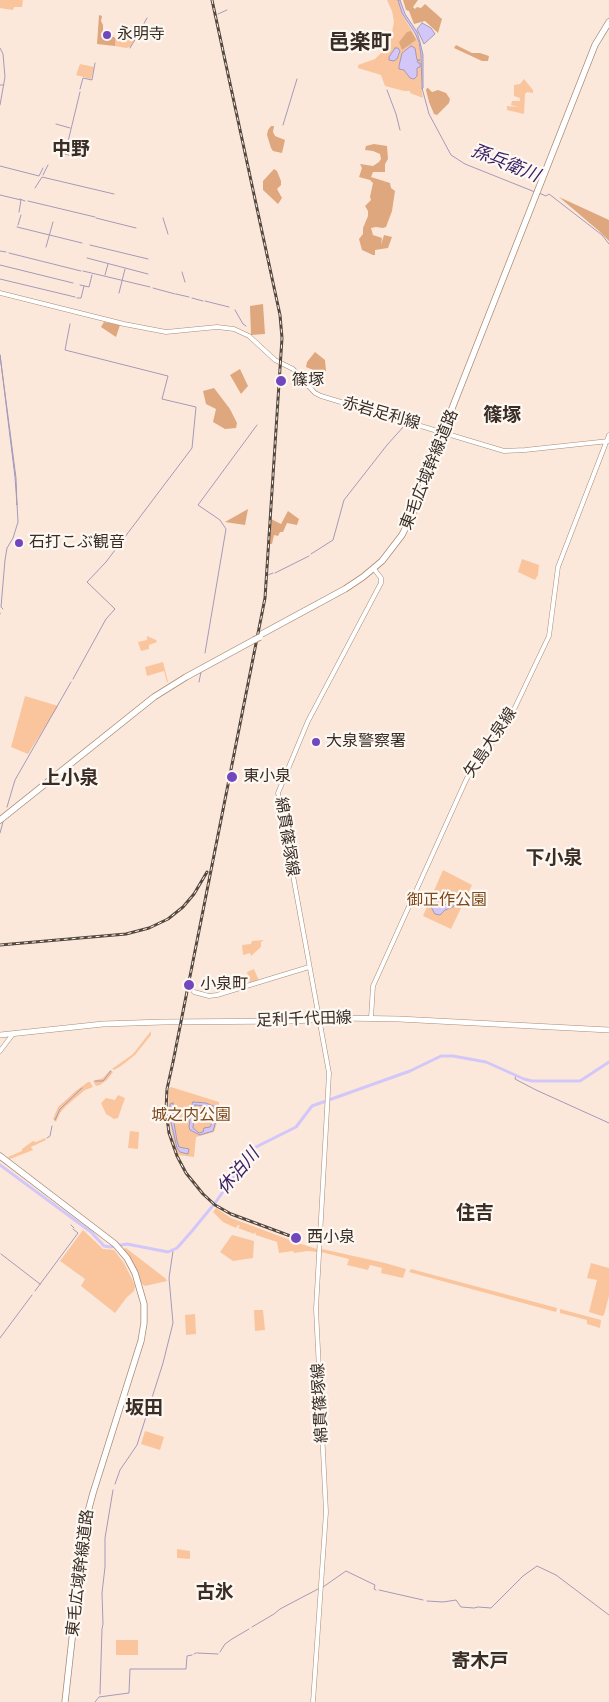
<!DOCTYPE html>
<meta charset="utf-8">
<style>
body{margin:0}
canvas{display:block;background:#fbe8da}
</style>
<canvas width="609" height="1702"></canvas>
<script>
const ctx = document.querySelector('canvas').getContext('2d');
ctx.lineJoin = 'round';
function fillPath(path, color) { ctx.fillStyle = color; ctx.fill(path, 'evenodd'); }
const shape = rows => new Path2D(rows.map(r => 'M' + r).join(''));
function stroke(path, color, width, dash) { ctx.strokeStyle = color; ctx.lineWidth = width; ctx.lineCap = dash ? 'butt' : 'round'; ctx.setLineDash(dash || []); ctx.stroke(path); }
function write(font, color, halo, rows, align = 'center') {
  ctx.font = font + ' "Sofia Sans Condensed","Noto Sans JP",sans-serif'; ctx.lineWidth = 4.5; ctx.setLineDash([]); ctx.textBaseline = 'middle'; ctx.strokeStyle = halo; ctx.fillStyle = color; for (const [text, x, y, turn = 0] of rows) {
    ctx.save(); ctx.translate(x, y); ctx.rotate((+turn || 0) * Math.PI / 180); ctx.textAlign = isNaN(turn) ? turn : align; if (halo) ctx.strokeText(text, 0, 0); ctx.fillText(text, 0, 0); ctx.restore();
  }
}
fillPath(shape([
 [0,0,23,0,22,7,14,7,13,10,0,8],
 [387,0,398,0,402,14,418,41,421,53,421,85,423,98,410,93,410,91,404,91,385,86,381,75,358,68,358,65,375,59,383,51,390,42,394,22,392,11],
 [118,31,137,37,130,47,126,48,115,46],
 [80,64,94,67,91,79,76,75],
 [524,79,533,90,533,93,527,92,525,94,524,114,507,110,507,106,518,107,511,105,512,101,520,101,520,98,514,96,514,85,520,84],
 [522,559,539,565,538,575,535,580,518,572],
 [147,636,156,640,157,642,149,645,149,649,141,651,138,642,147,640],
 [163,662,168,682,167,682,164,671,147,676,145,667],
 [25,696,58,706,28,754,11,747],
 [443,870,472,885,451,929,423,916],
 [264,940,261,942,261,947,251,956,250,953,243,955,242,945,251,944,252,941],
 [254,969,259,981,250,983,247,972],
 [151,1031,151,1035,135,1055,121,1066,114,1070,112,1069,133,1054],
 [110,1070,113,1072,107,1080,100,1085,96,1086,93,1081,103,1078],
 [88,1082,90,1082,93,1087,85,1090,66,1106,60,1113,56,1122,53,1119,58,1107,77,1090],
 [171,1087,219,1102,219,1117,214,1132,196,1137,194,1157,178,1155,174,1145,168,1111,169,1088],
 [118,1095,125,1098,118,1118,114,1119,106,1114,101,1103,106,1098,115,1100],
 [130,1131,139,1132,138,1149,128,1148],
 [45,1138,46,1140,31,1147,33,1150,10,1159,8,1157,22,1151,22,1149,33,1141,36,1142],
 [216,1208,231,1218,298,1243,317,1249,317,1252,308,1251,294,1253,293,1251,279,1253,277,1242,256,1235,255,1232,254,1234,238,1228,240,1226,238,1225,236,1228,223,1222,213,1212],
 [83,1230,103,1249,114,1250,124,1263,132,1279,135,1286,134,1291,127,1297,115,1313,81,1286,85,1279,60,1261],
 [232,1235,254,1241,253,1258,233,1261,220,1252],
 [126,1248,165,1278,167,1281,145,1286,142,1284,135,1266,123,1249],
 [322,1249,385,1263,406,1269,403,1278,381,1273,382,1268,370,1265,368,1270,347,1265,349,1259,321,1252],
 [591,1263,609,1268,609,1296,604,1315,602,1316,589,1312,597,1280,587,1278],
 [411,1269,557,1308,556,1312,409,1272],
 [560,1309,601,1320,600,1328,587,1324,587,1320,560,1313],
 [254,1310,263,1310,265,1330,255,1331],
 [195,1314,196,1334,186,1335,185,1315],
 [145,1431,164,1437,160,1450,141,1444],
 [177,1549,190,1551,190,1559,177,1558],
 [116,1640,138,1640,138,1655,116,1655]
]), '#fac59d');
fillPath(shape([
 [403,0,418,0,413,7,415,9,417,7,421,8,425,4,442,19,438,33,425,21,414,24,409,11,406,10],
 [99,15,102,16,101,21,103,25,103,32,116,38,115,46,97,44],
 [411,31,416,40,402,50,399,42,407,32],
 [456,45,472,53,480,53,489,56,488,61,482,61,454,48],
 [428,88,432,92,438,90,446,93,450,99,449,103,437,115,434,114,429,102,426,90,427,88],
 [271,126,274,126,273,132,275,136,285,140,282,153,273,151,271,148,267,135,268,130],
 [374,144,387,146,388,159,385,164,385,172,373,172,371,177,390,183,391,188,395,191,392,211,386,227,383,228,376,227,371,228,373,235,382,238,381,245,384,235,392,237,388,248,375,250,375,255,373,255,362,250,359,239,363,234,363,228,368,216,368,211,365,206,371,200,370,197,373,183,370,180,359,177,362,168,360,164,373,166,379,162,381,159,380,154,373,151,365,150,366,146],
 [274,169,277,171,281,181,281,185,277,189,282,198,278,204,263,190,263,181],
 [559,197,609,220,609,241,599,231],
 [263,304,265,334,251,335,250,306],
 [104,322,120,325,116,337,101,327],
 [315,352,325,360,326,371,318,372,306,367,307,362],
 [240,369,248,386,241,394,230,375],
 [214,388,230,409,237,423,236,428,225,429,213,422,216,409,206,404,203,391],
 [248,509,245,525,225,522],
 [288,511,299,519,297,525,287,523,283,532,280,532,278,536,274,535,272,544,270,544,271,519,281,524]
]), '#dfa77d');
const water = shape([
 [398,0,400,0,405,14,417,32,420,42,423,55,423,88,422,89,421,55,419,42,415,33,402,13,398,0],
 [422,23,431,28,435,34,424,44,417,29,422,23],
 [411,46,415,48,417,60,420,60,417,61,418,63,420,63,420,67,417,68,417,76,414,79,410,78,404,70,399,69,399,66,402,53,411,46],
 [395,48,398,48,400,51,397,59,394,61,389,60,389,57,395,48],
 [0,355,16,478,17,505,15,477,0,355],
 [452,901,455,904,453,907,445,910,440,915,435,914,431,907,435,904,443,906,452,901],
 [193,1102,206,1103,216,1107,217,1117,213,1131,200,1135,190,1130,189,1127,192,1104,193,1102],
 [195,1105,206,1106,214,1109,214,1117,211,1125,210,1127,204,1128,203,1132,199,1133,193,1128,195,1105],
 [173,1103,173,1117,177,1141,179,1147,189,1149,188,1154,180,1152,177,1148,170,1118,170,1104,173,1103]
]);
fillPath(water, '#d3c7f9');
stroke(water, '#a599b9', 1);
stroke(shape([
 [218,14,227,10],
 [140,31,147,18],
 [0,48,3,54,5,77,0,105],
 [130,48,139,33],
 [0,85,3,85],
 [422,88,429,114,451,155,465,164,535,192],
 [80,89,83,78,92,80,95,63],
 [387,90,396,114,400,130],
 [56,124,70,128],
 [283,125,297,79],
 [52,151,65,154,80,92],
 [65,154,76,157],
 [0,166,39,176,43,168],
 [43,175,48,165],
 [35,188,42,177,114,194],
 [539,193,546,196,549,194,602,235,609,244],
 [0,195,21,200,19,212],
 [20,199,25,201],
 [28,201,95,217],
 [96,218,136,228],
 [163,218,168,234],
 [18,225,21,215],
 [17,227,82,243],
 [90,245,148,259],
 [46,247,53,222],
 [0,251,6,252],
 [9,253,81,271],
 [87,258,148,274],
 [0,265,73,283],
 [83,271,150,287],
 [182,272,185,282],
 [105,275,108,264],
 [0,279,75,297],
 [80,285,89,287,92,275],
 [153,288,175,294],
 [119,293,125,269],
 [176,294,189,297],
 [77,298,81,298,84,286],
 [192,298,203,301],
 [205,301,229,307],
 [235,310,243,324,246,326],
 [70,324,65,350,168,376,162,399,196,407,192,448,106,562,87,582,115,609,106,619,73,679],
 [311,554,333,540,344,500,387,445,405,425],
 [275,573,309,556],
 [268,575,273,573],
 [3,609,1,607,5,560,7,548,13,538,18,522,17,504],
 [0,614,0,613],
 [205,653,226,529,220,520,198,505,257,425],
 [199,682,201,672],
 [7,807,15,780,71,682],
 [0,833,3,822],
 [516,1075,515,1079,536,1090,609,1123],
 [95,1081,103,1081,111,1071],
 [55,1120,60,1109,82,1088],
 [47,1138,50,1136,52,1126],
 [71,1225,74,1228],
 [1,1254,40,1284],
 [35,1291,78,1233,73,1229],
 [0,1338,32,1295],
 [115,1484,120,1470,137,1445,163,1363,173,1323,169,1278,173,1251],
 [323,1587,346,1571,375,1585,374,1589,376,1590],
 [379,1590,423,1600],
 [427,1601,443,1602,456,1600,461,1607,474,1608,478,1607,491,1608,523,1576,537,1566,556,1575,609,1615],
 [252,1627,274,1614,280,1609,318,1589],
 [220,1652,225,1644,232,1639,249,1629],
 [197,1653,218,1654],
 [194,1654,196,1653],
 [100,1694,102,1629,103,1624,102,1593,105,1567,105,1538,113,1490],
 [95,1702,99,1697,129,1693,130,1669,186,1669,187,1656,192,1655]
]), '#a599b9', 1);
stroke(shape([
 [0,1165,91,1232,104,1246,110,1247,127,1244,168,1252,177,1248,192,1231,215,1203,254,1148,296,1127,312,1106,410,1071,441,1056,453,1056,486,1062,524,1079,532,1081,580,1081,609,1062]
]), '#d3c7f9', 3);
const secondary = shape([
 [0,293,124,324,166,332,217,327,234,329,249,336,275,360,293,369,315,393,321,396,504,451,525,450,609,441],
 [194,992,209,996,217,995,309,967],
 [371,1018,373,986,467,778,509,720,549,636,558,567,609,435],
 [0,1051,13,1034],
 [313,1702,326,1512,316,1309,329,1073,278,793,308,721,381,583,381,578,374,569]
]);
const primary = shape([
 [0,1035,103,1024,163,1022,294,1021,341,1018,399,1019,609,1030]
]);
const trunk = shape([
 [260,635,345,589,363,577,382,561,402,535,415,509,451,411,595,45,609,22],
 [0,820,154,697,186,677,254,640],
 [0,1156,115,1244,127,1258,135,1273,144,1304,144,1323,141,1341,93,1493,85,1523,65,1702]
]);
stroke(secondary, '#a88c76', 5);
stroke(primary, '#a88c76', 6);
stroke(trunk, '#a88c76', 7);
stroke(secondary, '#fff', 4);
stroke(primary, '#fff', 5);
stroke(trunk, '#fff', 5.5);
const rail = shape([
 [212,0,280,315,282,338,265,598,173,1062,167,1089,166,1110,169,1133,177,1156,186,1173,203,1194,215,1205,231,1214,293,1237],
 [0,945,126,934,149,928,168,919,183,907,194,894,207,872]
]);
stroke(rail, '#55483f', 3);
stroke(rail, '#fef8f3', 1, [4]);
const trunkBridge = shape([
 [254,640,260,637]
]);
stroke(trunkBridge, '#a88c76', 7, []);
stroke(trunkBridge, '#fff', 5.5);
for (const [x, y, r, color] of [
 [107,35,5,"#7146be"],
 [281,381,6,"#7146be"],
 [19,543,5,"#7146be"],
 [316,742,5,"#7146be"],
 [232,777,6,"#7146be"],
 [189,985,6,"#7146be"],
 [296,1238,6,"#7146be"]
]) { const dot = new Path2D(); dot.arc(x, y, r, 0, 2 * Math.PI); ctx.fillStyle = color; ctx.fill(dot); stroke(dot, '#fef8f3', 2); }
write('16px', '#392d25', '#fef8f3', [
 ["永明寺",117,35],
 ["篠塚",292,381],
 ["石打こぶ観音",29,543],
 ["大泉警察署",326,742],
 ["東小泉",243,777],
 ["小泉町",200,985],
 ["西小泉",307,1238]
], 'left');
write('16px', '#392d25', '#fef8f3', [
 ["赤岩足利線",381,414,16],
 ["東毛広域幹線道路",430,470,-68],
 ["矢島大泉線",491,743,-56],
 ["綿貫篠塚線",286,837,81],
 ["足利千代田線",304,1020,-2],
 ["綿貫篠塚線",321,1403,-93],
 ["東毛広域幹線道路",81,1573,-83]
]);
write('16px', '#7e491a', '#fef8f3', [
 ["御正作公園",447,901],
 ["城之内公園",191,1116]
]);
write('italic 18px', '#3a2167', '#fef8f3', [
 ["孫兵衛川",505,164,22],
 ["休泊川",239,1172,-50]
]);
write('bold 19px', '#392d25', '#fef8f3', [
 ["中野",71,150],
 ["篠塚",502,416],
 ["上小泉",70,779],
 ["下小泉",554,859],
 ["住吉",475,1214],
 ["坂田",144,1409],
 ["古氷",215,1593],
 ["寄木戸",480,1662]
]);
write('bold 21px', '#392d25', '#fef8f3', [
 ["邑楽町",360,44]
]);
</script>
